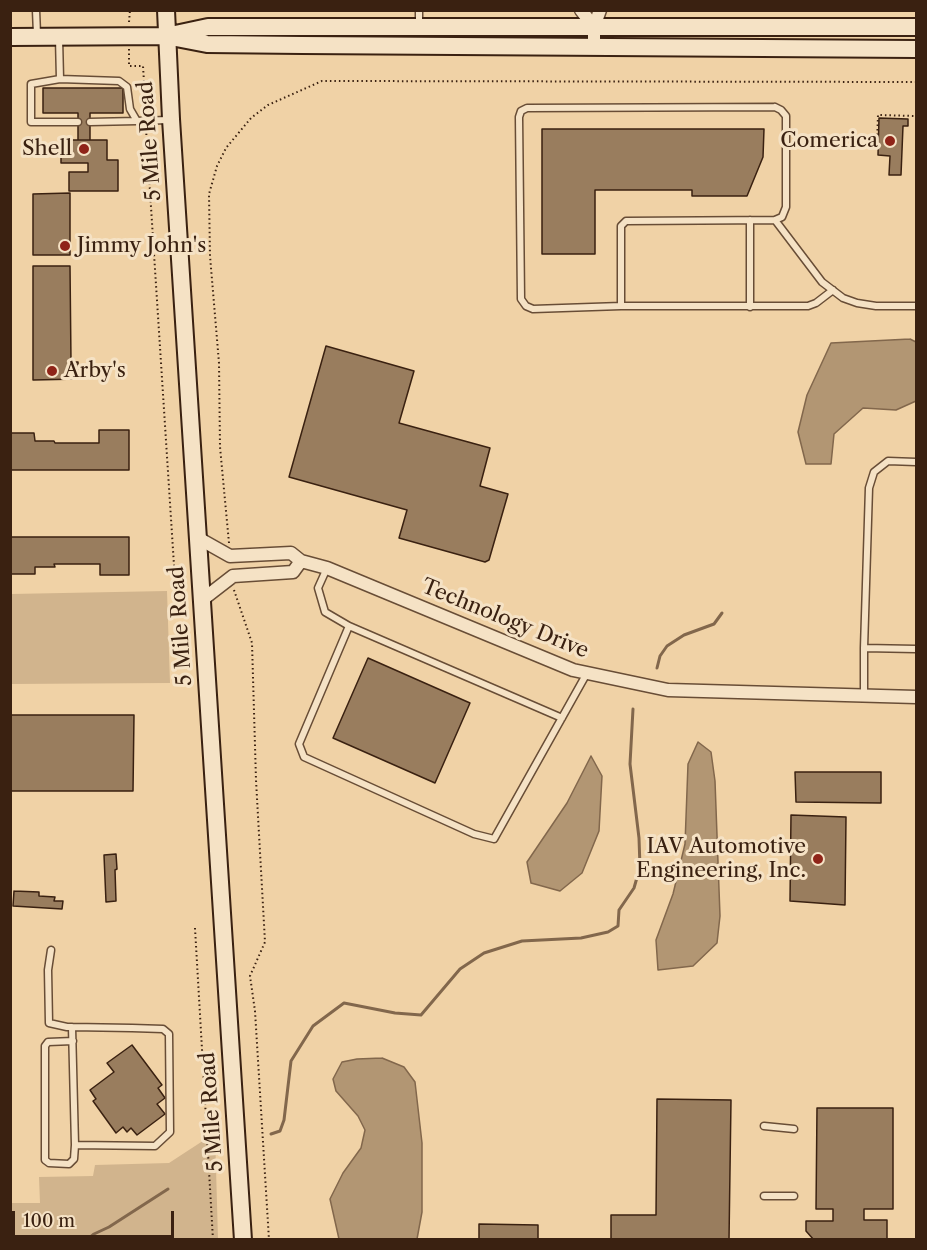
<!DOCTYPE html>
<style>
body{margin:0}
#map{position:relative;width:927px;height:1250px;overflow:hidden;background:#f0d2a6;font-family:"Libre Caslon Text",serif}
canvas{display:block}
.frame{position:absolute;inset:0;border:12px solid #3a2111;pointer-events:none}
.scale{position:absolute;left:12px;top:1211px;width:162px;height:27px;box-sizing:border-box;border:3px solid #3a2111;border-top:0;padding-left:8px;font-size:18px;line-height:21px;white-space:nowrap;color:#3a2111;-webkit-text-stroke:4px #f5e2c5;paint-order:stroke}
</style>
<div id="map">
<canvas width="927" height="1250"></canvas>
<div class="frame"></div>
<div class="scale">100 m</div>
</div>
<script>
const ctx = document.querySelector('canvas').getContext('2d');
ctx.lineJoin = 'round';
function fillPath(path, color) { ctx.fillStyle = color; ctx.fill(path, 'evenodd'); }
const shape = rows => new Path2D(rows.map(r => 'M' + r).join(''));
function stroke(path, color, width, dash) { ctx.strokeStyle = color; ctx.lineWidth = width; ctx.lineCap = dash ? 'butt' : 'round'; ctx.setLineDash(dash || []); ctx.stroke(path); }
function write(font, color, halo, rows, align = 'center') {
  ctx.font = font + ' "Libre Caslon Text",serif'; ctx.lineWidth = 6; ctx.setLineDash([]); ctx.textBaseline = 'middle'; ctx.strokeStyle = halo; ctx.fillStyle = color; for (const [text, x, y, turn = 0] of rows) {
    ctx.save(); ctx.translate(x, y); ctx.rotate((+turn || 0) * Math.PI / 180); ctx.textAlign = isNaN(turn) ? turn : align; if (halo) ctx.strokeText(text, 0, 0); ctx.fillText(text, 0, 0); ctx.restore();
  }
}
fillPath(shape([
 [167,591,170,683,11,684,11,594],
 [215,1133,218,1239,11,1239,11,1203,40,1203,39,1177,93,1176,95,1165,169,1163]
]), '#d1b48d');
const water = shape([
 [910,339,916,342,916,401,896,410,863,408,834,434,831,464,806,464,798,432,807,395,831,343,910,339],
 [698,742,711,752,715,781,720,916,717,943,693,966,658,970,656,940,673,894,685,844,688,764,698,742],
 [591,756,602,776,599,831,582,873,560,891,531,883,527,862,567,803,591,756],
 [382,1058,404,1067,415,1082,422,1143,422,1212,417,1239,339,1239,330,1199,343,1173,361,1148,365,1130,358,1116,336,1091,333,1079,342,1062,357,1059,382,1058]
]);
fillPath(water, '#b29673');
stroke(water, '#82674c', 1.5);
stroke(shape([
 [657,668,660,656,667,646,684,635,714,624,722,613],
 [271,1134,280,1131,284,1120,291,1061,313,1026,344,1003,395,1013,421,1015,460,969,484,953,522,941,581,938,608,932,618,926,619,910,634,888,640,867,639,838,630,764,633,709],
 [87,1240,94,1234,109,1227,168,1189]
]), '#82674c', 3);
const building = shape([
 [43,88,123,88,123,113,90,113,90,140,78,140,78,113,43,113,43,88],
 [879,118,908,119,908,126,903,126,901,175,889,175,890,156,878,155,879,118],
 [542,129,764,129,763,157,747,196,692,196,692,190,595,190,595,254,542,254,542,129],
 [61,140,107,140,107,160,118,160,118,191,69,191,69,172,88,172,88,163,61,163,61,140],
 [70,193,70,255,33,255,33,194,70,193],
 [33,266,70,266,71,362,78,362,78,379,33,380,33,266],
 [326,346,414,371,399,423,490,448,480,486,508,494,489,560,485,562,399,538,407,510,289,477,326,346],
 [99,430,129,430,129,470,10,470,10,433,34,433,35,441,54,441,55,443,99,443,99,430],
 [10,537,129,537,129,575,100,575,100,564,54,564,55,567,35,567,35,574,10,574,10,537],
 [368,658,470,703,435,783,333,738,368,658],
 [10,715,134,715,133,791,10,791,10,715],
 [795,772,881,772,881,803,796,802,795,772],
 [791,815,846,817,845,905,790,901,791,815],
 [116,854,117,869,115,870,116,901,106,902,104,855,116,854],
 [14,891,39,892,39,896,55,897,54,901,63,901,62,909,13,906,14,891],
 [132,1045,162,1085,158,1088,165,1098,157,1104,165,1114,137,1135,131,1128,127,1132,123,1127,116,1133,93,1101,96,1099,90,1090,114,1072,107,1063,132,1045],
 [657,1099,731,1100,729,1240,611,1240,611,1215,656,1215,657,1099],
 [817,1108,893,1108,893,1209,864,1209,864,1220,887,1220,887,1240,814,1240,806,1231,806,1221,833,1221,833,1209,816,1209,817,1108],
 [479,1224,538,1225,538,1240,479,1240,479,1224]
]);
fillPath(building, '#997d5e');
stroke(building, '#3a2111', 1.5);
const lane = shape([
 [36,10,37,34],
 [419,25,419,10],
 [59,38,60,79,119,81,127,87,130,109,137,121,168,120],
 [60,79,31,84,31,122,78,122],
 [775,107,781,110,786,116,786,207,782,217,775,220,626,221,621,226,621,306,533,309,526,306,521,299,519,117,521,111,527,108,775,107],
 [90,122,137,121],
 [775,220,822,282,843,298,857,303,876,306,916,306],
 [621,306,808,306,816,303,833,290],
 [750,307,750,220],
 [327,568,318,588,325,612,349,626,299,744,304,757,474,834,494,839,587,673],
 [349,626,562,718],
 [864,648,916,649],
 [864,695,864,648,869,488,874,472,888,461,916,462],
 [51,950,48,970,49,1023,67,1027,72,1027,132,1028,163,1029,169,1034,170,1132,155,1146,75,1145,72,1027],
 [73,1041,48,1042,45,1046,45,1160,49,1163,69,1164,74,1159,75,1145],
 [764,1126,794,1129],
 [764,1196,794,1196]
]);
const street = shape([
 [581,10,594,27],
 [594,47,594,27,600,10],
 [198,538,230,556,291,553,301,561,293,572,233,576,202,600],
 [301,561,327,568,573,670,668,690,916,697]
]);
const secondary = shape([
 [166,10,171,119,243,1240],
 [10,37,166,36,208,27,916,27],
 [176,38,207,44,302,45,916,49]
]);
stroke(lane, '#684d36', 9);
stroke(street, '#684d36', 15);
stroke(secondary, '#3a2111', 20);
stroke(shape([
 [129,22,130,10],
 [129,49,129,66,143,66,146,114],
 [146,129,175,581],
 [868,143,877,144,878,115,916,116],
 [229,543,220,447,219,363,210,256,209,194,217,166,226,148,251,118,268,105,322,81,916,82],
 [234,590,252,643,256,780,265,942,250,976,255,1011,269,1240],
 [195,928,213,1240]
]), '#3a2111', 2, [1.5, 3]);
stroke(lane, '#f5e2c5', 6);
stroke(street, '#f5e2c5', 12);
stroke(secondary, '#f5e2c5', 16);
for (const [x, y, r, color] of [
 [890,141,6,"#8f2418"],
 [84,149,6,"#8f2418"],
 [65,246,6,"#8f2418"],
 [52,371,6,"#8f2418"],
 [818,859,6,"#8f2418"]
]) { const dot = new Path2D(); dot.arc(x, y, r, 0, 2 * Math.PI); ctx.fillStyle = color; ctx.fill(dot); stroke(dot, '#f5e2c5', 2); }
write('21px', '#3a2111', '#f5e2c5', [
 ["5 Mile Road",150,141,-94],
 ["Technology Drive",505,619,22],
 ["5 Mile Road",181,626,-94],
 ["5 Mile Road",212,1112,-94]
]);
write('21px', '#3a2111', '#f5e2c5', [
 ["Comerica",878,141],
 ["Shell",72,149],
 ["Jimmy John's",77,246,"left"],
 ["Arby's",64,371,"left"],
 ["IAV Automotive",806,847],
 ["Engineering, Inc.",806,871]
], 'right');
</script>
